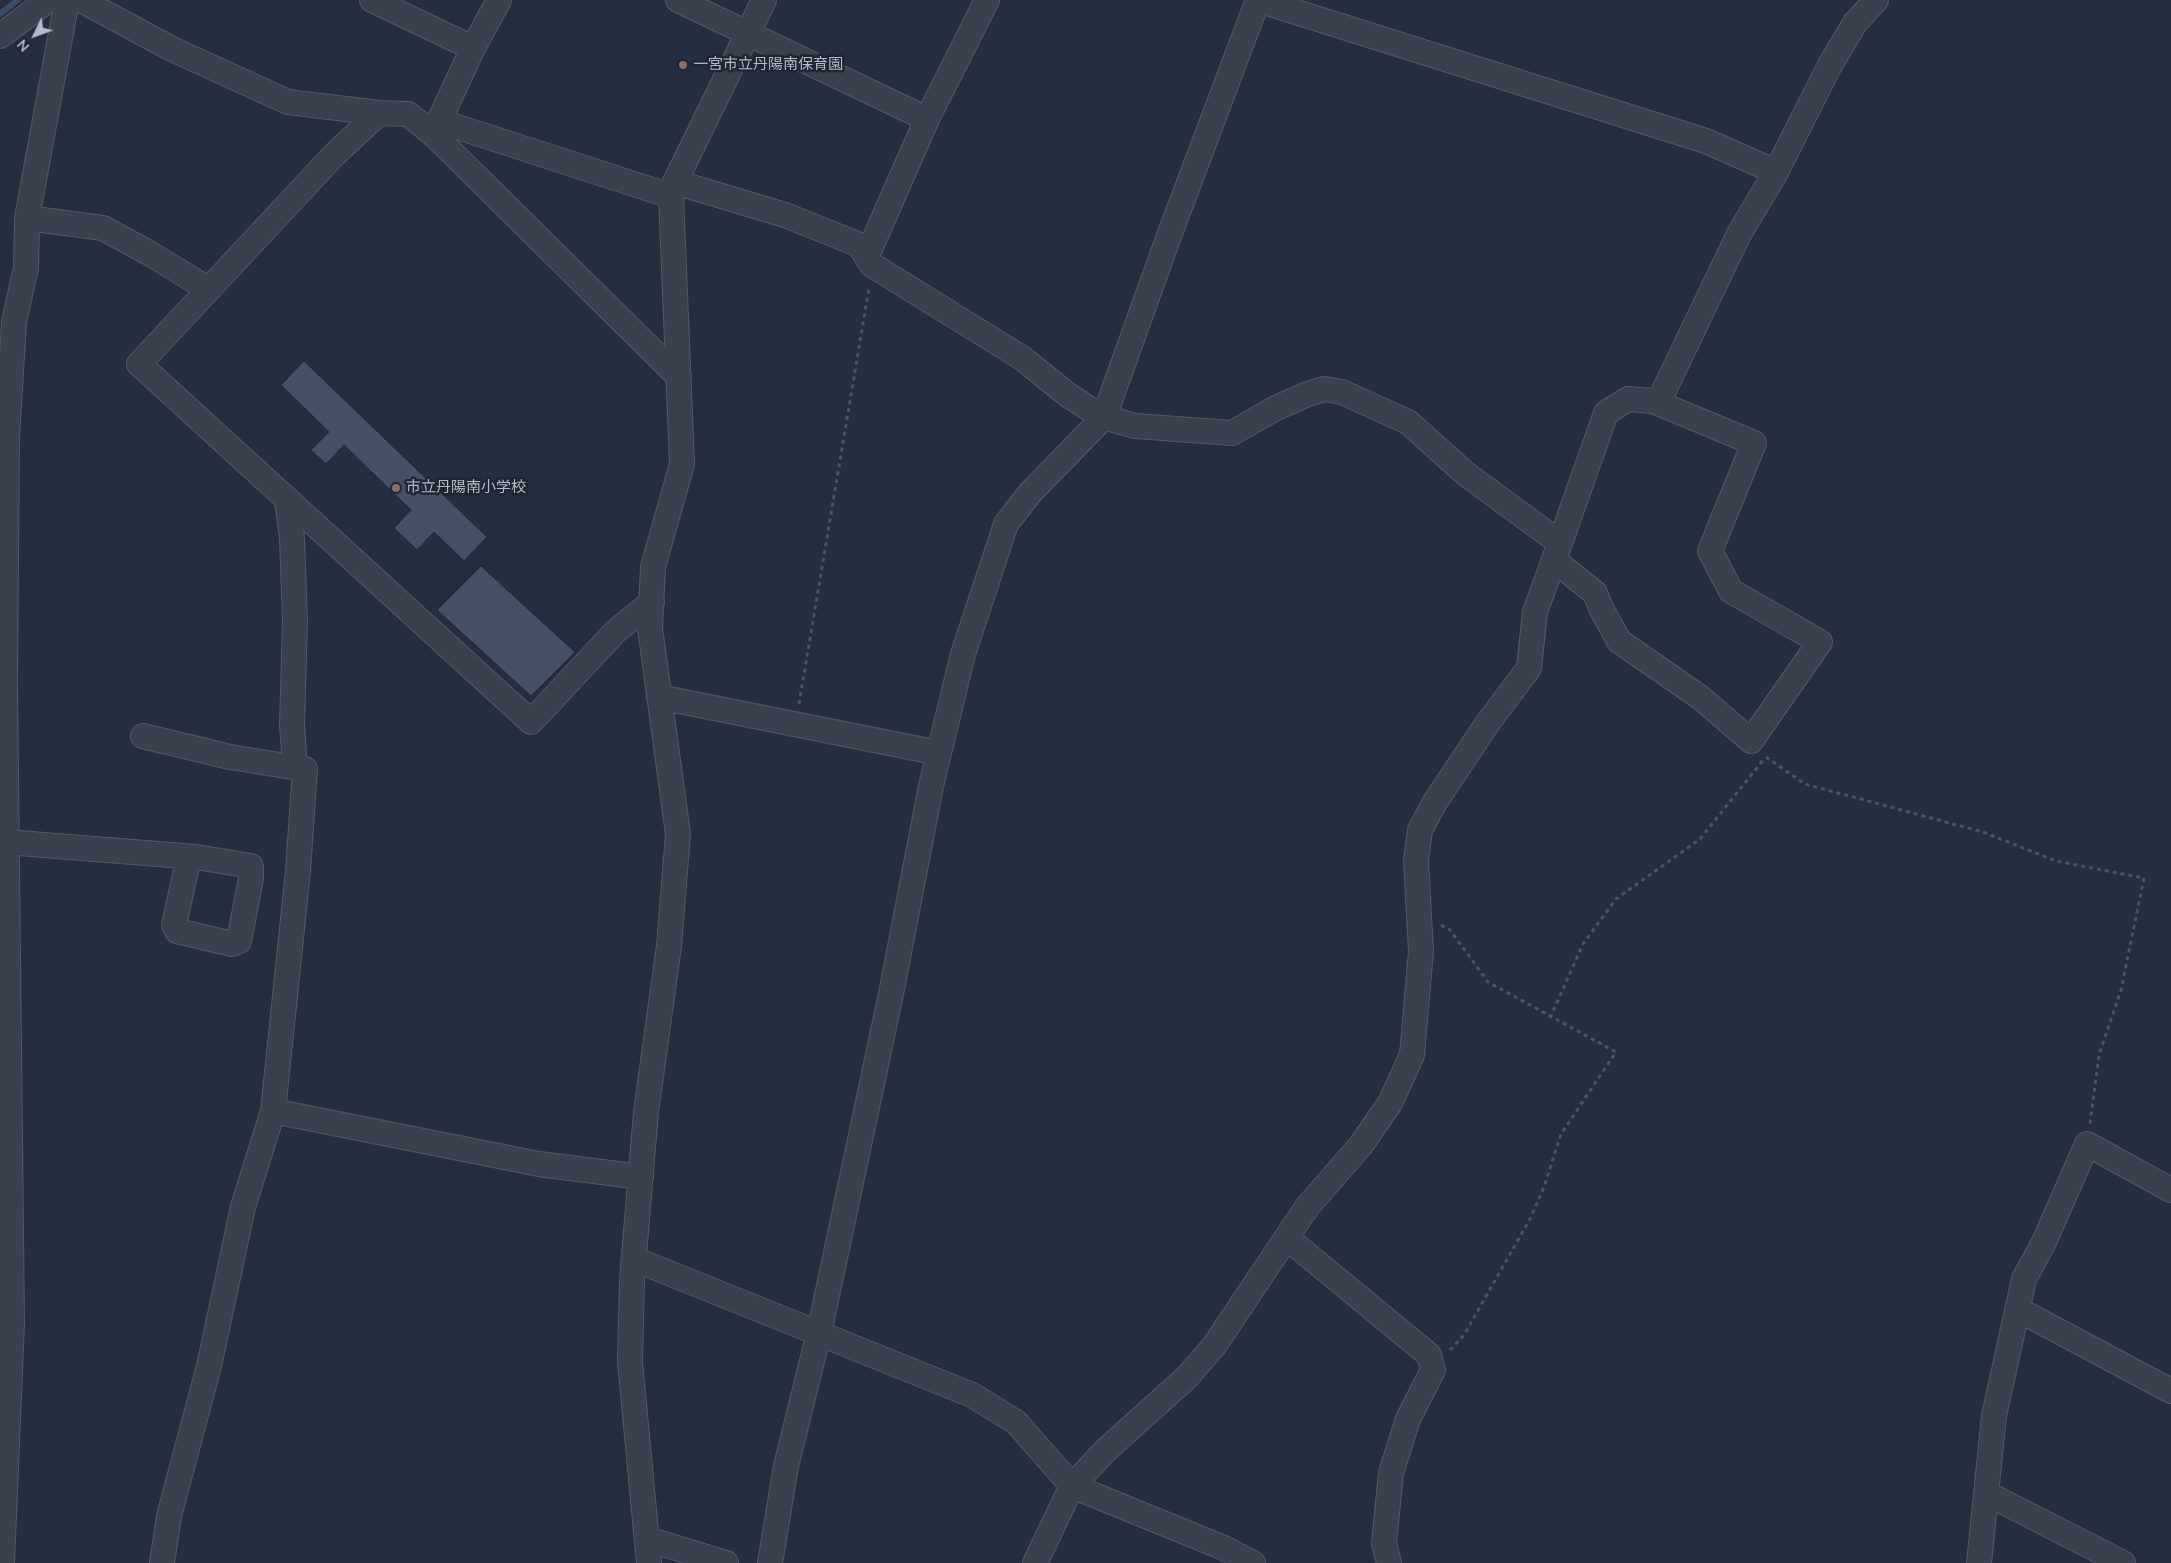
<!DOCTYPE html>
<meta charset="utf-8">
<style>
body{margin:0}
#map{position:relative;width:2171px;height:1563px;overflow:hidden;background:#252e3f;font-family:"Nunito Sans",sans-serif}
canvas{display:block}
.north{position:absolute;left:10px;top:10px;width:50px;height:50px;-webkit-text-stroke:4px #1e2634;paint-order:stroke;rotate:228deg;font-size:14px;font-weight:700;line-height:20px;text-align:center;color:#b5bcc9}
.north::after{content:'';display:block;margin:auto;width:18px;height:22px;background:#b5bcc9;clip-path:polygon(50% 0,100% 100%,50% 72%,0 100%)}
</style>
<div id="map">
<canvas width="2171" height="1563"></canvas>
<div class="north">N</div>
</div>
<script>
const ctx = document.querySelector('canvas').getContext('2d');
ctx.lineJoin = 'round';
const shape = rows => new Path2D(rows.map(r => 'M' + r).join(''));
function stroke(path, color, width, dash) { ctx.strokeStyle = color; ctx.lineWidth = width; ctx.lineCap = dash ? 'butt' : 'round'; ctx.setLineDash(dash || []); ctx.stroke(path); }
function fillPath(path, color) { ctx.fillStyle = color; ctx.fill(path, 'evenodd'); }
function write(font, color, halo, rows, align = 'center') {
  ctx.font = font + ' "Nunito Sans","Noto Sans JP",sans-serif'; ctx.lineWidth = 5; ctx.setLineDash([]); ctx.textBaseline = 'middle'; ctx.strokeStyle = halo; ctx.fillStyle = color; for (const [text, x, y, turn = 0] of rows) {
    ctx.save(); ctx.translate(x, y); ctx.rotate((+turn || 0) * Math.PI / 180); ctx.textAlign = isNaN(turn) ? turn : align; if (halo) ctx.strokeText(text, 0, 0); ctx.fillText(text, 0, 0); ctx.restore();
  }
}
stroke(shape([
 [0,14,18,0]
]), '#3a4b68', 6);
const building = shape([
 [304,361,487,537,464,561,434,532,417,550,394,528,411,510,344,445,326,464,311,450,329,432,281,385,304,361],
 [481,566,575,652,531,696,437,610,481,566]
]);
fillPath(building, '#465063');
stroke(building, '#202836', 1);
const minor = shape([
 [81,0,172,49,288,102,379,113],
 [372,0,473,48],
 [499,0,473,48,433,134,679,377],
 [678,0,927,119],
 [0,36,48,0],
 [439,121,671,196],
 [433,134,408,114,379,113,334,155,139,364,531,722,616,631,652,602],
 [675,182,785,215,870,249,927,119,987,0],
 [27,218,103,228,149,253,208,289],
 [859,245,872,265,1022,358,1068,395,1088,408,1104,417,1135,426,1232,433,1276,408,1308,394,1324,389,1342,392,1408,422,1466,474,1560,543],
 [1658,403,1739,234,1776,172,1830,65,1855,23,1876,0],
 [287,499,292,538,295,620,292,725,295,767],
 [659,697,939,753],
 [143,736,230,757,305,769,298,871,273,1111,243,1207,209,1366,169,1516,162,1563],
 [6,842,196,857,251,866,251,878,239,941,232,944,177,931,174,925,189,857],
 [273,1111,539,1164,641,1177],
 [1287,1238,1429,1355,1433,1370,1408,1419,1391,1473,1384,1543,1389,1563],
 [634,1259,972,1395,1016,1422,1072,1486,1224,1548,1253,1563],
 [2017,1309,2171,1391],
 [1986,1493,2123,1563],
 [647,1539,726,1563],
 [2,1563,12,1323,5,682,7,438,14,322,26,268,27,218,67,0],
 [649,1563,630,1362,632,1279,646,1112,669,946,678,834,650,628,653,567,682,464,671,196,675,182,764,0],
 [770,1563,786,1466,819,1333,891,994,931,786,963,654,1006,524,1030,493,1104,417,1169,236,1258,0,1706,141,1776,172],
 [1035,1563,1072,1486,1106,1450,1186,1378,1214,1346,1307,1207,1361,1145,1390,1103,1412,1055,1421,951,1416,861,1420,830,1435,802,1487,724,1529,668,1535,612,1560,543,1606,413,1628,399,1653,401,1754,443,1710,551,1731,591,1820,642,1751,741,1701,698,1619,641,1601,608,1595,593,1554,560],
 [1979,1563,1994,1416,2024,1279,2044,1242,2087,1144,2171,1190]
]);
stroke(minor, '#515966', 26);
stroke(shape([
 [799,704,869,288],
 [1766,757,1805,784,1983,832,2056,861,2144,878,2121,990,2099,1055,2090,1124],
 [1441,925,1450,930,1488,982,1616,1052,1561,1134,1544,1187,1530,1219,1464,1335,1450,1350],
 [1550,1018,1583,944,1616,899,1700,839,1764,759]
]), '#45585c', 3, [4, 4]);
stroke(minor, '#39414f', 24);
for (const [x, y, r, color] of [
 [683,65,5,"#8d6e63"],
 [396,488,5,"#8d6e63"]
]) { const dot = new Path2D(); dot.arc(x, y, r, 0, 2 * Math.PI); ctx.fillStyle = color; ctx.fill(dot); stroke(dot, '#1e2634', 2); }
write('15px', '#b5bcc9', '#1e2634', [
 ["一宮市立丹陽南保育園",693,65],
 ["市立丹陽南小学校",406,488]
], 'left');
</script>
